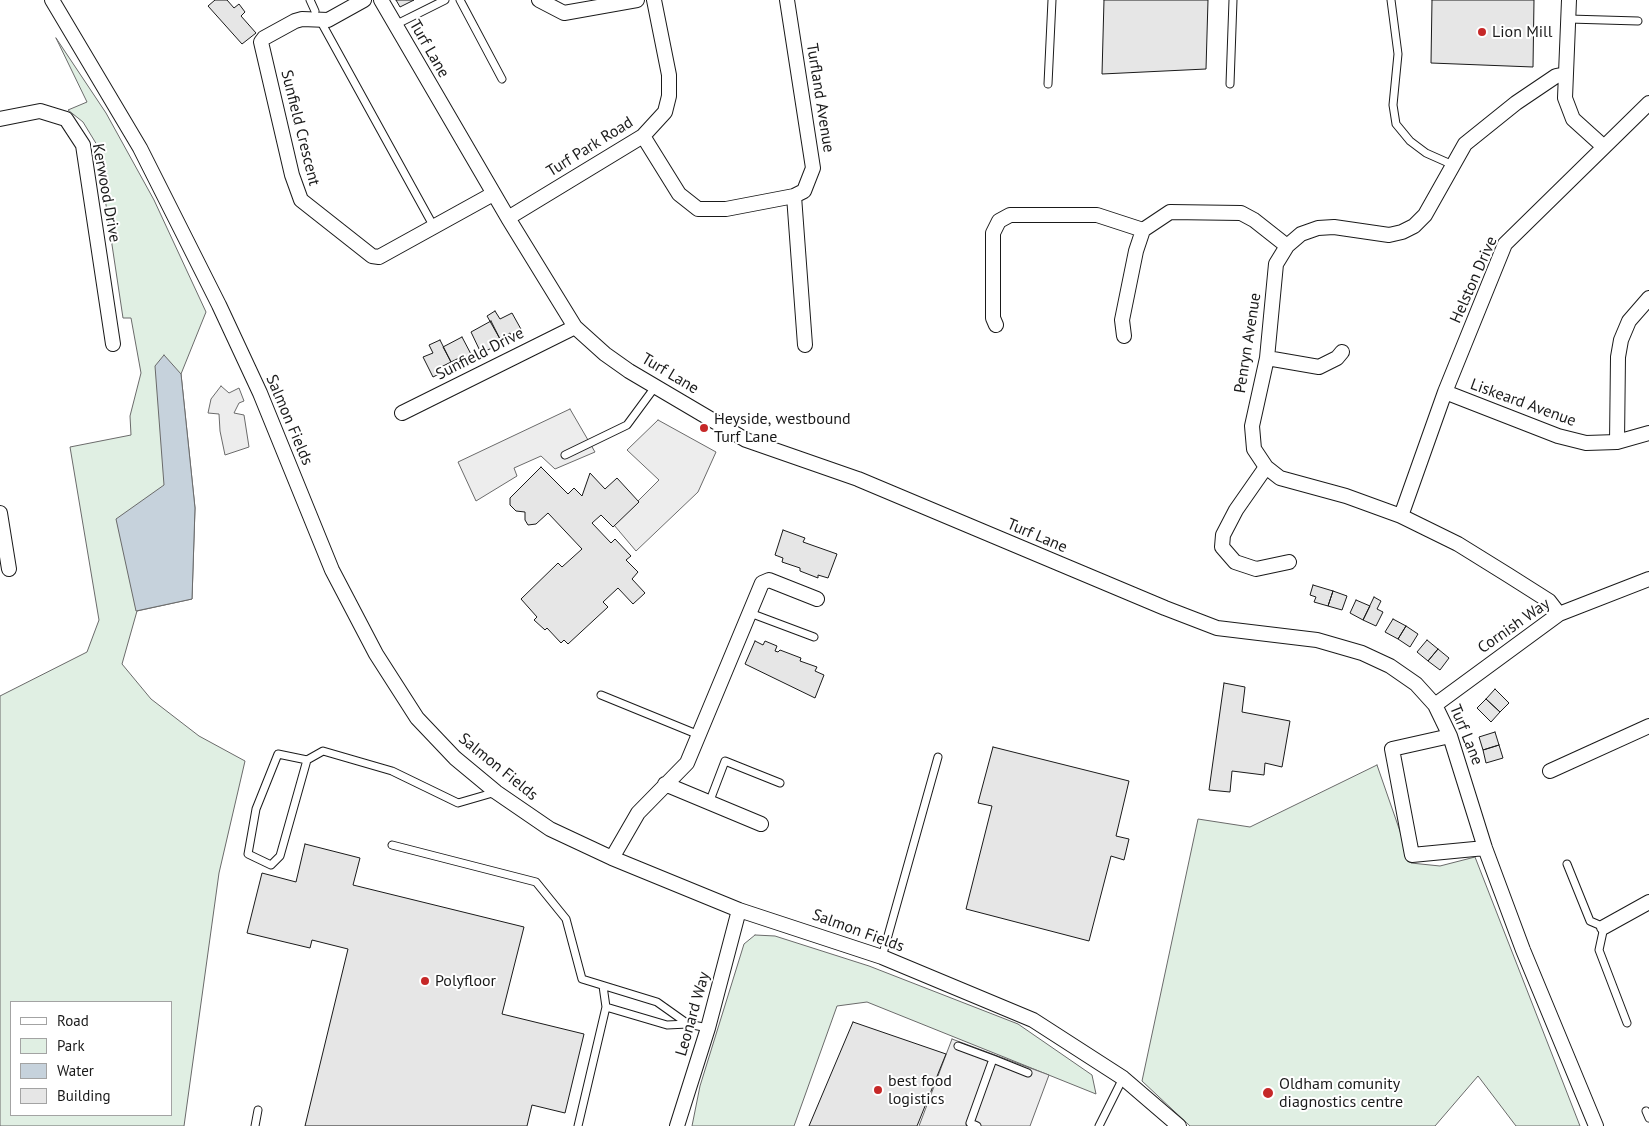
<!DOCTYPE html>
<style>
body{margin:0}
#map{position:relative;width:1649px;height:1126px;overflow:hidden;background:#fff;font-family:"PT Sans",sans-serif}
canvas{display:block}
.legend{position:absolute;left:10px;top:1001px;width:162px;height:115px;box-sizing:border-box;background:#fff;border:1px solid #a3a3a3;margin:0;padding:6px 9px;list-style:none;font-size:15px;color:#1a1a1a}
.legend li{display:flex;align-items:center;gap:10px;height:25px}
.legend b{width:25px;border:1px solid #a3a3a3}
</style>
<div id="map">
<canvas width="1649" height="1126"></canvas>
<ul class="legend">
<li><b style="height:6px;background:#fff"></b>Road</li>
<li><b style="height:14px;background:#e0efe3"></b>Park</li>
<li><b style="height:14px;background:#c6d2dc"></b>Water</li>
<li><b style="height:14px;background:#e6e6e6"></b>Building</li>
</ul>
</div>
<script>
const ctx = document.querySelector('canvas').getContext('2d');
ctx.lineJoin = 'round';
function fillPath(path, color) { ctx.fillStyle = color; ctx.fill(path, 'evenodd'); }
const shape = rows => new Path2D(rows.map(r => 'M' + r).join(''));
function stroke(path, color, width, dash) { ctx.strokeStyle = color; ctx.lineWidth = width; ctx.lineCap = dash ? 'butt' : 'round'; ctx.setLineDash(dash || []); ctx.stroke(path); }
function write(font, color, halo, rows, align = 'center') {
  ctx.font = font + ' "PT Sans",sans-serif'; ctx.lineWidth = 4; ctx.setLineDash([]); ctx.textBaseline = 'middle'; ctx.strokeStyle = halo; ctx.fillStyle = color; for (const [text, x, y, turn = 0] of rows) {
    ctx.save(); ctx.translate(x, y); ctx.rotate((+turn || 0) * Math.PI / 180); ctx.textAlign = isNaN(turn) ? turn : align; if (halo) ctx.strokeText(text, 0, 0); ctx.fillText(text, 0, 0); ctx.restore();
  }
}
const green = shape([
 [56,38,106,113,154,200,206,312,181,374,195,508,192,599,137,611,122,664,151,699,199,736,245,761,219,873,184,1126,0,1126,0,696,87,652,99,620,70,447,131,435,130,416,141,373,131,318,123,318,97,145,83,122,68,110,87,102,56,38],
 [11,1002,171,1002,171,1115,11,1115,11,1002],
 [1377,765,1411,863,1440,866,1475,857,1580,1126,1516,1126,1478,1076,1435,1126,1190,1126,1142,1081,1198,819,1250,827,1377,765],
 [755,935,775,936,869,966,1018,1024,1092,1075,1096,1094,867,1002,837,1006,794,1126,692,1126,700,1086,744,944,755,935]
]);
fillPath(green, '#e0efe3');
stroke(green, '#6a6a6a', 1);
const parking = shape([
 [221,386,229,393,239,388,244,401,239,403,234,413,244,415,249,447,225,455,220,431,219,414,208,413,211,399,221,386],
 [570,409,595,452,555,469,541,456,514,468,517,476,476,501,458,462,570,409],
 [658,420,716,452,698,492,636,551,614,525,659,480,627,450,658,420],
 [952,1039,1049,1075,1030,1126,919,1126,952,1039]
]);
fillPath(parking, '#ededed');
stroke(parking, '#6a6a6a', 1);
const water = shape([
 [164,355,181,374,195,508,192,599,136,611,116,519,164,485,155,366,164,355]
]);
fillPath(water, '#c6d2dc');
stroke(water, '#6a6a6a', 1);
const building = shape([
 [215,0,227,0,234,8,239,4,245,12,241,16,256,33,242,44,208,6,215,0],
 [396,0,414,0,400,7,396,0],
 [1104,0,1208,0,1206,69,1102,74,1104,0],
 [1432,0,1534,0,1533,67,1431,63,1432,0],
 [495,311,500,319,512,313,522,331,512,337,510,333,500,339,487,316,495,311],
 [491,321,500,339,490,344,492,348,481,353,471,332,491,321],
 [462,337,472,356,463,361,461,357,451,362,443,347,462,337],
 [440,340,451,362,439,368,441,373,433,377,423,357,433,353,429,345,440,340],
 [541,467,568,494,574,488,582,496,590,473,605,489,617,478,639,502,613,527,601,515,592,523,611,543,615,539,631,556,626,560,638,572,632,579,645,593,633,604,618,588,603,602,608,607,568,644,564,640,561,643,547,628,545,630,534,620,537,617,521,599,558,563,562,567,582,549,548,513,536,524,528,525,525,520,525,512,516,511,510,505,510,498,541,467],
 [783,530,805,538,803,542,837,554,828,578,818,575,818,578,800,571,800,568,782,562,783,558,775,555,783,530],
 [1313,585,1333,591,1328,606,1314,602,1316,597,1310,595,1313,585],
 [1333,591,1347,596,1342,610,1328,606,1333,591],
 [1374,597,1381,601,1377,609,1383,612,1376,626,1363,620,1374,597],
 [1356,600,1370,606,1363,620,1350,613,1356,600],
 [1393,619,1406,626,1398,639,1385,632,1393,619],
 [1406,626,1418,634,1410,647,1398,639,1406,626],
 [1427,640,1438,649,1428,661,1417,652,1427,640],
 [755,641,763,645,765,641,777,646,775,651,778,652,780,650,801,658,800,661,817,667,815,671,824,675,815,698,745,664,755,641],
 [1438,649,1449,658,1440,670,1428,661,1438,649],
 [1224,683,1245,687,1242,712,1290,721,1282,767,1265,763,1264,775,1232,771,1230,792,1209,790,1224,683],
 [1495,689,1509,703,1500,712,1486,699,1495,689],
 [1486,699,1500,712,1491,722,1477,708,1486,699],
 [1495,732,1499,745,1483,750,1479,737,1495,732],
 [1499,745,1503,758,1486,763,1483,750,1499,745],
 [993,747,1129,781,1116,836,1129,839,1124,860,1111,856,1089,941,966,909,992,806,978,803,993,747],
 [305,844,360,858,353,885,524,927,502,1014,584,1034,565,1113,532,1105,527,1126,305,1126,348,949,312,940,310,948,247,933,262,873,296,882,305,844],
 [853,1022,946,1054,917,1126,809,1126,853,1022]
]);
fillPath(building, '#e6e6e6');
stroke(building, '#1a1a1a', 1);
const service = shape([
 [310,0,315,11],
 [460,0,502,79],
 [1391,0,1398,54,1393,105,1396,124,1410,141,1426,153,1453,165],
 [1569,19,1638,21],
 [320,20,434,227],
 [395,25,445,0],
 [1048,84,1052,0],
 [1230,84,1233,0],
 [565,455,627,425,655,387],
 [750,613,814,637],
 [601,695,699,735],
 [307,760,278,754,256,809,248,854,271,865,280,856,307,760,323,751,392,771,458,803,496,792],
 [709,803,725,761,780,783],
 [392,845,536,882,566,919,582,979,657,1002,688,1024],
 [1567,864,1590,921,1604,927,1599,950,1627,1023],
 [882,957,938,757],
 [603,986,606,1007],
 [958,1046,993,1059,970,1123,977,1126],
 [993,1059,1028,1073],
 [1646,1111,1649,1118],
 [255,1126,258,1110],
 [578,1126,606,1007,667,1025,688,1024,708,1028],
 [1099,1126,1123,1078]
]);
const minor = shape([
 [52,0,140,148,219,305,260,393,332,570,376,654,417,718,455,758,496,792,550,829,612,858,739,910,882,957,1033,1020,1123,1078,1179,1126],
 [364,0,328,20,302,19,295,21,264,38,261,42,292,175,301,200,372,256,379,257,493,194],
 [381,0,508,218,575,327,605,354,629,371,746,440,858,479,1165,608,1217,628,1317,640,1362,653,1390,666,1416,684,1435,705,1450,736,1485,848,1523,950,1596,1126],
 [539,0,564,13,637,0],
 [1569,0,1565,98,1573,119,1604,147],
 [0,119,40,111,66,119,83,145,113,344],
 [643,136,679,194,698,209,726,209,794,196,804,191,813,168,787,0],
 [794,196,805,345],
 [508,218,643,136,665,112,669,96,669,75,654,0],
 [996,325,993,318,993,233,999,221,1010,215,1097,215,1143,230,1170,212,1241,213,1254,220,1287,246],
 [1124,336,1122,320,1136,251,1143,230],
 [1267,358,1319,367,1337,358,1342,352],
 [1445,392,1558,436,1586,443,1617,442,1649,433],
 [402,413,575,327],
 [1617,442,1618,357,1621,340,1629,321,1649,298],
 [1266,467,1236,510,1223,535,1222,547,1235,562,1256,569,1289,562],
 [0,513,9,569],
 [1401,516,1445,392,1505,244,1649,103],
 [1559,614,1549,601,1508,575,1458,544,1401,516,1346,496,1280,478,1266,467,1254,449,1252,426,1267,358,1276,264,1287,246,1301,234,1318,228,1334,227,1389,235,1402,232,1414,226,1425,215,1465,144,1516,103,1556,76,1566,74],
 [1435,705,1559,614,1649,579],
 [1450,736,1392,749,1412,855,1485,848],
 [1550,771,1649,726],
 [665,784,761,824],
 [612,858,638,813,687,763,762,583,769,580,817,599],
 [1604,927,1649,902],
 [677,1126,708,1028,739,910]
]);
stroke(service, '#1a1a1a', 9);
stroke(minor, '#1a1a1a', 16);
stroke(service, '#fff', 7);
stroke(minor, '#fff', 14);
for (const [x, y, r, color] of [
 [1482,32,5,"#c62828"],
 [704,428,5,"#c62828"],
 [425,981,5,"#c62828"],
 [878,1090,5,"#c62828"],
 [1268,1093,6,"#c62828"]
]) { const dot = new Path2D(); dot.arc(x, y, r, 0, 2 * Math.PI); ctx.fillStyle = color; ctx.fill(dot); stroke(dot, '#fff', 2); }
write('16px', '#1a1a1a', '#fff', [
 ["Lion Mill",1492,32],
 ["Heyside, westbound",714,419],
 ["Turf Lane",714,437],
 ["Polyfloor",435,981],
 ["best food",888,1081],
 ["logistics",888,1099],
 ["Oldham comunity",1279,1084],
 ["diagnostics centre",1279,1102]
], 'left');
write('16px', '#1a1a1a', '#fff', [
 ["Turf Lane",429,49,60],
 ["Turfland Avenue",820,98,81],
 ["Sunfield Crescent",300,128,76],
 ["Turf Park Road",590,147,-32],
 ["Kerwood Drive",106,193,80],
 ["Helston Drive",1474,280,-66],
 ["Penryn Avenue",1248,343,-81],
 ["Sunfield Drive",480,354,-27],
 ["Turf Lane",670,374,31],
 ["Liskeard Avenue",1523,403,20],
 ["Salmon Fields",289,420,67],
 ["Turf Lane",1037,536,23],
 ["Cornish Way",1514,626,-35],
 ["Turf Lane",1466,735,68],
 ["Salmon Fields",498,767,39],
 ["Salmon Fields",858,931,20],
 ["Leonard Way",693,1014,-74]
]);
</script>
